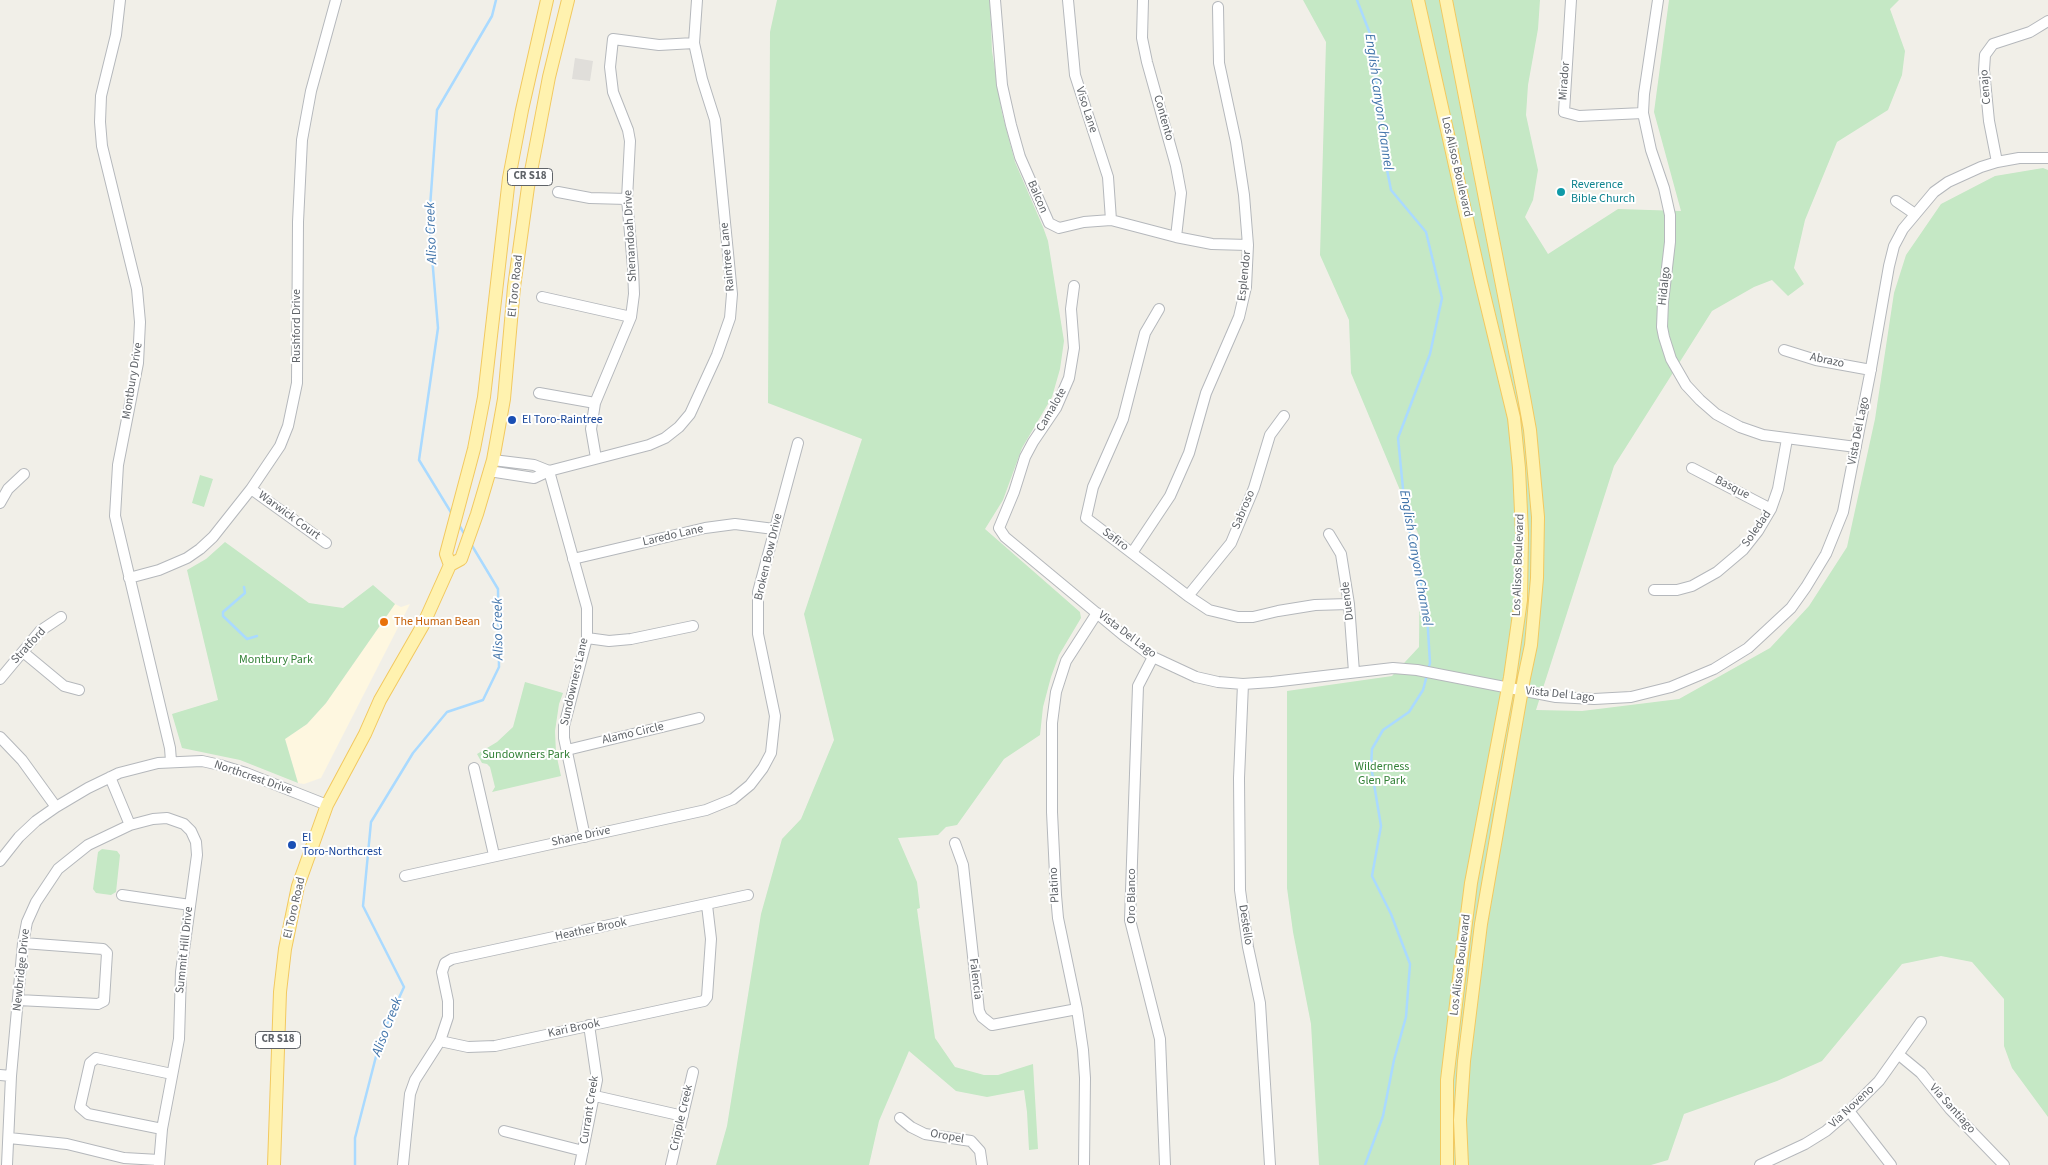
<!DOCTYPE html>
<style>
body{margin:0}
canvas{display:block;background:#f1efe8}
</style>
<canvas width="2048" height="1165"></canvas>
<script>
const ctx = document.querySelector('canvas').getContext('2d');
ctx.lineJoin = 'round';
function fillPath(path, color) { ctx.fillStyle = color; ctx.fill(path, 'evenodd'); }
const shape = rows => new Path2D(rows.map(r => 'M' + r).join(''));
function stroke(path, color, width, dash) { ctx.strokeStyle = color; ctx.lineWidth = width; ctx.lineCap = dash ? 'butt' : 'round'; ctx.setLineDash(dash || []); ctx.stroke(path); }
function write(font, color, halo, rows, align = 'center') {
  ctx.font = font + ' "Source Sans 3",sans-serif'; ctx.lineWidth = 4; ctx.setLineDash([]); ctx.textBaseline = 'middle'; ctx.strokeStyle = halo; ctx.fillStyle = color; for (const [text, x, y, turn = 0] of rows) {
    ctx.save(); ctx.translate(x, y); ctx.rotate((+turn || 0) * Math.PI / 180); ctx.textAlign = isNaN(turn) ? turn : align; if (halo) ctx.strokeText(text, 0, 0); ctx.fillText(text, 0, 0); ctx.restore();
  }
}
fillPath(shape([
 [395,604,401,607,410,604,321,778,304,784,298,783,285,739,307,724,326,703]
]), '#fef7e0');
fillPath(shape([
 [575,58,593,61,590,81,572,79]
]), '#e0deda');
fillPath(shape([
 [777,0,990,0,992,51,1002,113,1015,162,1043,227,1048,241,1064,341,1060,369,1052,397,1022,448,1003,500,985,529,1080,612,1081,618,1059,655,1051,677,1043,707,1040,735,1004,759,957,825,946,827,938,835,898,838,917,882,920,908,917,909,935,1038,955,1067,984,1075,998,1075,1033,1064,1038,1149,1029,1150,1027,1112,1024,1090,987,1097,956,1091,909,1051,879,1121,869,1165,716,1165,727,1126,761,914,782,839,801,819,834,740,804,614,862,439,768,403,770,32],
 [1303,0,1540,0,1538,29,1528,85,1526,115,1538,170,1533,200,1525,217,1548,254,1618,209,1681,211,1654,112,1669,0,1899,0,1890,9,1905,51,1902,75,1888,110,1837,142,1805,220,1794,268,1804,284,1788,296,1772,280,1754,287,1712,311,1614,466,1536,710,1582,711,1679,699,1770,648,1809,606,1847,547,1875,419,1894,293,1906,255,1941,204,1995,176,2043,168,2048,170,2048,1117,2012,1068,2004,1046,2004,999,1972,962,1941,956,1902,964,1822,1061,1777,1081,1684,1114,1668,1160,1651,1165,1319,1165,1311,1024,1293,932,1287,888,1287,691,1392,676,1419,647,1420,538,1351,373,1349,320,1320,255,1326,42],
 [200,475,213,479,204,507,192,503],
 [225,542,309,603,343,608,373,585,395,604,326,703,307,724,285,739,298,783,240,760,182,748,172,714,218,700,187,570,206,559],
 [525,682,563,693,559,704,555,731,556,753,561,776,492,792,495,787,490,767,487,764,482,763,477,754,497,742,513,727],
 [102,849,117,851,120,855,116,892,111,895,96,893,93,889,98,852]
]), '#c5e8c5');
stroke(shape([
 [1357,0,1372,39,1381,139,1391,190,1426,232,1442,298,1430,354,1398,438,1405,509,1427,614,1430,663,1428,670],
 [452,514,419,460,438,328,429,221,437,110,492,16,496,0],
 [459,525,465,535],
 [244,587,245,593,223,612,223,616,247,639,257,636],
 [355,1165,355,1138,381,1037,404,987,363,906,371,822,413,753,447,712,483,700,499,667,498,589,471,544],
 [1365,1165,1383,1116,1394,1060,1406,1017,1410,964,1391,914,1372,876,1381,826,1371,766,1372,749,1383,730,1409,712,1423,690,1427,675]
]), '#aadaff', 2.5);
const minor = shape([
 [120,0,116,35,101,96,100,122,102,146,137,289,140,322,138,363,118,465,115,516,170,748,171,761],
 [995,0,1002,85,1011,125,1020,157,1049,223,1059,228,1084,222,1111,220,1176,237,1212,244,1248,245],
 [1068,0,1075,75,1108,177,1111,220],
 [1143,0,1142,38,1147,62,1176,166,1181,193,1176,237],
 [1571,0,1564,112,1579,116,1643,113],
 [1658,0,1644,94,1643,113,1651,150,1664,188,1670,215,1670,242,1663,302,1662,327,1664,337,1671,359,1686,385,1700,400,1716,414,1740,427,1763,435,1856,447],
 [1997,162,1989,121,1984,70,1985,55,1993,44,2030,32,2048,21],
 [558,192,590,198,627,199],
 [1896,201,1915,214],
 [1074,286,1071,309,1074,348,1069,378,1056,408,1033,442,1025,457,1014,492,999,528,1005,537,1123,635,1153,657,1196,677,1218,682,1243,684,1272,682,1393,668,1417,670,1556,697,1594,699,1631,697,1671,687,1714,669,1748,648,1791,608,1806,587,1826,554,1843,512,1870,374,1889,266,1894,246,1903,229,1934,192,1948,182,1981,167,1997,162,2019,158,2048,158],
 [542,297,631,317],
 [1159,309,1145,333,1123,419,1093,487,1086,518,1188,596,1209,610,1238,617,1253,617,1278,611,1315,605,1349,604],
 [1784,350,1816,360,1871,370],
 [539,393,595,403],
 [596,458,591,429,595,403,631,317,634,294,633,268,627,199,630,141,628,130,613,92,610,67,613,39,659,45,694,43],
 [493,460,534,465,549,471],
 [1692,468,1771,509],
 [489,471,534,478,549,471,649,445,665,438,679,427,690,414,717,355,730,318,732,294,715,120,702,79,694,43,697,0],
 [549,471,587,608,587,638,564,726,564,738,585,837],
 [251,489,326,543],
 [0,503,8,489,24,474],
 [1329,534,1341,554,1349,604,1354,672],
 [1132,553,1170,496,1189,453,1206,393,1239,317,1246,287,1248,245,1244,195,1236,142,1219,63,1218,7],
 [573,559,705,528,735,524,774,529],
 [129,578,159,570,187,558,200,549,213,537,251,489,280,446,288,426,297,383,298,222,302,140,311,91,336,0],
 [1654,590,1677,590,1692,586,1717,572,1743,550,1758,531,1771,509,1778,489,1787,439],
 [1188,596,1231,543,1254,488,1270,435,1284,416],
 [587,638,609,641,631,639,693,626],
 [23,652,64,686,79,690],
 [1153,657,1138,686,1130,920,1160,1039,1165,1165],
 [0,679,40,631,61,617],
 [1243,684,1239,778,1240,890,1248,947,1260,1003,1270,1165],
 [0,737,22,760,56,807],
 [567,750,699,718],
 [474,768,494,855],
 [110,777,130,825],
 [955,843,963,865,979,1011,982,1017,992,1025,1077,1009],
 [0,861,19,837,36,821,56,807,88,788,119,773,158,763,202,761,220,765,246,773,327,805],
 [405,876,706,810,733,799,750,785,763,768,771,753,775,716,758,634,758,592,798,443],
 [122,895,190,905],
 [18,1000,98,1004,104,1001,107,953,103,949,23,943],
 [440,1041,468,1047,495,1046,704,1001,707,997,711,939,707,905],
 [1898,1054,1921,1073,1950,1109,2004,1165],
 [0,1075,11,1076],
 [595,1096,683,1116],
 [1849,1111,1891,1165],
 [900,1118,911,1127,925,1134,971,1141,980,1151,982,1165],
 [162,1129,88,1114,80,1107,90,1063,96,1058,172,1074],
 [504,1131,583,1151],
 [9,1138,67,1144,124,1158,159,1160],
 [7,1165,11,1076,23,943,27,922,36,902,58,869,88,845,130,825,153,819,167,818,184,824,191,831,196,842,197,855,181,972,179,1039,162,1129,159,1165],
 [403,1165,410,1094,415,1080,440,1041,448,1017,448,1001,442,972,445,963,452,959,748,895],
 [580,1165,597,1080,589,1025],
 [671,1165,693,1072],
 [1084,1165,1085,1078,1083,1050,1077,1009,1058,918,1056,895,1052,812,1052,723,1056,692,1066,661,1097,613],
 [1760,1165,1805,1144,1826,1131,1849,1111,1879,1081,1921,1022]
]);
const major = shape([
 [1418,0,1481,282,1514,418,1519,468,1522,534,1521,600,1510,677,1471,883,1461,962,1447,1080,1447,1165],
 [1446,0,1524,397,1530,430,1538,517,1537,578,1531,645,1524,678,1481,924,1464,1061,1460,1120,1462,1165],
 [450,565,446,554,474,449,484,397,509,178,522,110,547,0],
 [274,1165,280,992,285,949,298,886,327,805,365,734,380,700,423,625,450,565,461,559,477,514,493,460,504,399,514,287,528,187,549,77,568,0]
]);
stroke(minor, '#b5b8bc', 12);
stroke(major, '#f2c960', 14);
stroke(minor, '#fff', 10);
stroke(major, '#fff2af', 12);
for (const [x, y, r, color] of [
 [1561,192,5,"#0f9aa8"],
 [512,420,5,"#1a4fb4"],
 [384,622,5,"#e8710a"],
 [292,845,5,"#1a4fb4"]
]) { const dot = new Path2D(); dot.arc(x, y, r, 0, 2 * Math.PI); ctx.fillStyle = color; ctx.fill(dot); stroke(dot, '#fff', 2); }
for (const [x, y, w] of [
 [530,177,45],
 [278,1040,45]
]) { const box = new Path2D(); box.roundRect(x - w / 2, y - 8.5, w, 17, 4); ctx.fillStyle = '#fff'; ctx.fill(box); stroke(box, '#5f6368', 1); }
write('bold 11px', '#5f6368', null, [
 ["CR S18",530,177],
 ["CR S18",278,1040]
]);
write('12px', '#5f6368', '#fff', [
 ["Mirador",1565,81,-86],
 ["Cenajo",1986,87,-95],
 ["Viso Lane",1086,110,72],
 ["Contento",1163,118,74],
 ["Los Alisos Boulevard",1456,167,77],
 ["Balcon",1037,197,67],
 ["Shenandoah Drive",631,236,-93],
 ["Raintree Lane",728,257,-95],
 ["Esplendor",1245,276,-84],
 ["El Toro Road",516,286,-84],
 ["Hidalgo",1665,286,-84],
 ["Rushford Drive",297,326,-90],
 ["Abrazo",1827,361,12],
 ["Montbury Drive",133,381,-81],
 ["Camalote",1052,410,-60],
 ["Vista Del Lago",1859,431,-79],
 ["Basque",1732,488,27],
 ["Sabroso",1244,510,-67],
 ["Warwick Court",289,516,36],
 ["Soledad",1757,529,-55],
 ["Laredo Lane",673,536,-13],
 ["Safiro",1115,540,37],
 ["Broken Bow Drive",769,557,-77],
 ["Los Alisos Boulevard",1519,565,-88],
 ["Duende",1348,601,-97],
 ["Vista Del Lago",1127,635,37],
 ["Stratford",29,646,-47],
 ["Sundowners Lane",575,682,-77],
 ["Vista Del Lago",1560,695,6],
 ["Alamo Circle",633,734,-13],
 ["Northcrest Drive",253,778,19],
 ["Shane Drive",581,837,-12],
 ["Platino",1055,885,-93],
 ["Oro Blanco",1132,896,-90],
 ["El Toro Road",295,908,-77],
 ["Destello",1245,925,81],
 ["Heather Brook",591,930,-12],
 ["Summit Hill Drive",185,950,-84],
 ["Los Alisos Boulevard",1461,965,-83],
 ["Newbridge Drive",22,970,-84],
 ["Falencia",975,979,83],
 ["Kari Brook",574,1029,-12],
 ["Via Noveno",1852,1107,-43],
 ["Via Santiago",1952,1109,48],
 ["Currant Creek",590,1110,-81],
 ["Cripple Creek",682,1118,-77],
 ["Oropel",947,1137,10]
]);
write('12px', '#0d838f', '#fff', [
 ["Reverence",1571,185],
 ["Bible Church",1571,199]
], 'left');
write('12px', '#164399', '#fff', [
 ["El Toro-Raintree",522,420],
 ["El",302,838],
 ["Toro-Northcrest",302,852]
], 'left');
write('12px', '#c56008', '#fff', [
 ["The Human Bean",394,622]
], 'left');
write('12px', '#348238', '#fff', [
 ["Montbury Park",276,660],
 ["Sundowners Park",526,755],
 ["Wilderness",1382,767],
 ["Glen Park",1382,781]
]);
write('italic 14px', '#4174aa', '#fff', [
 ["English Canyon Channel",1378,102,82],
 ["Aliso Creek",432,233,-92],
 ["English Canyon Channel",1415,558,80],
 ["Aliso Creek",499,629,-91],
 ["Aliso Creek",388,1027,-69]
]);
</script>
